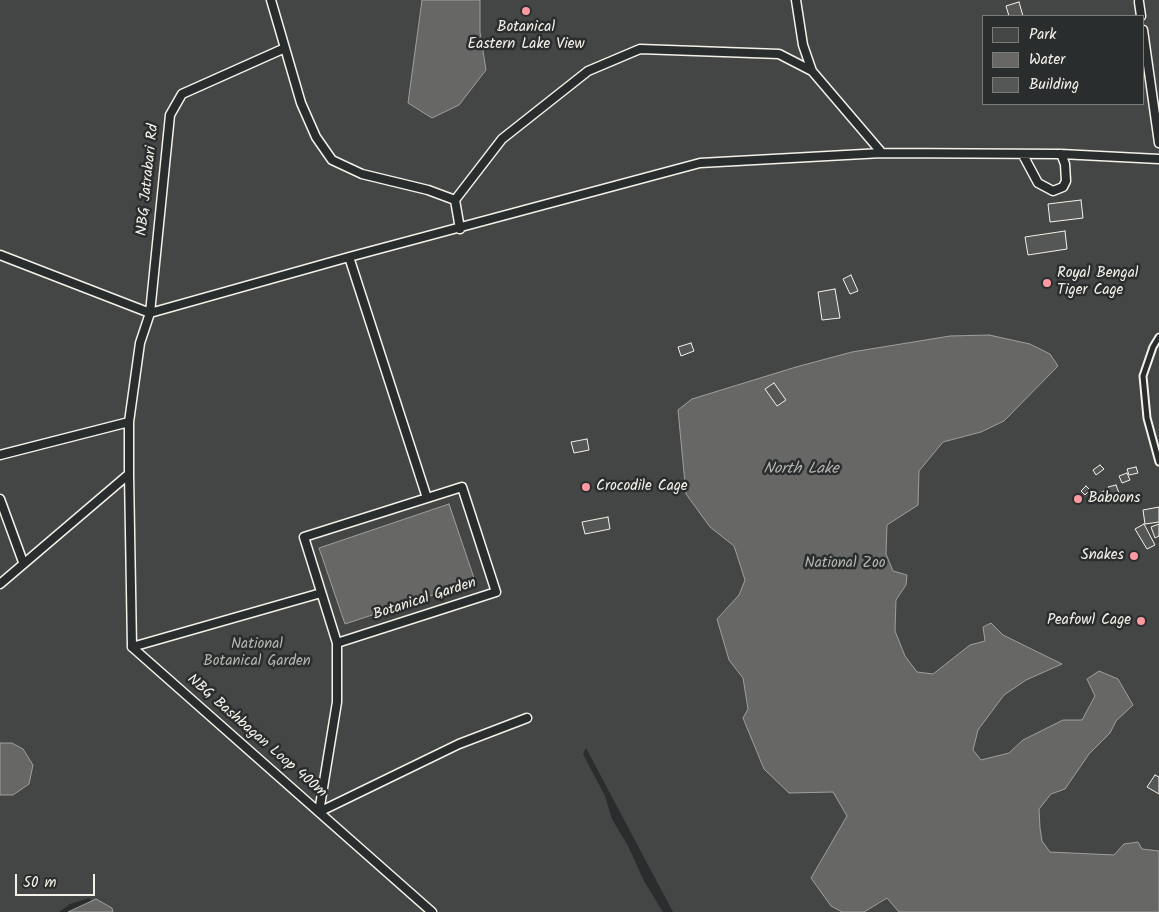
<!DOCTYPE html>
<style>
body{margin:0}
#map{position:relative;width:1159px;height:912px;overflow:hidden;background:#2a2d2e;font-family:Kalam,sans-serif}
canvas{display:block}
.legend{position:absolute;left:982px;top:15px;width:162px;height:90px;box-sizing:border-box;background:#2a2d2e;border:1px solid #7b7b78;margin:0;padding:6px 9px;list-style:none;font-size:15px;color:#f4f1e8}
.legend li{display:flex;align-items:center;gap:10px;height:25px}
.legend b{width:25px;border:1px solid #7b7b78}
.scale{position:absolute;left:15px;top:874px;width:80px;height:22px;box-sizing:border-box;border:2px solid #f4f1e8;border-top:0;padding-left:6px;font-size:15px;line-height:18px;white-space:nowrap;color:#f4f1e8;-webkit-text-stroke:4px #2a2d2e;paint-order:stroke}
</style>
<div id="map">
<canvas width="1159" height="912"></canvas>
<ul class="legend">
<li><b style="height:14px;background:#444645"></b>Park</li>
<li><b style="height:14px;background:#676866"></b>Water</li>
<li><b style="height:14px;background:#555756"></b>Building</li>
</ul>
<div class="scale">50 m</div>
</div>
<script>
const ctx = document.querySelector('canvas').getContext('2d');
ctx.lineJoin = 'round';
function fillPath(path, color) { ctx.fillStyle = color; ctx.fill(path, 'evenodd'); }
const shape = rows => new Path2D(rows.map(r => 'M' + r).join(''));
function stroke(path, color, width, dash) { ctx.strokeStyle = color; ctx.lineWidth = width; ctx.lineCap = dash ? 'butt' : 'round'; ctx.setLineDash(dash || []); ctx.stroke(path); }
function write(font, color, halo, rows, align = 'center') {
  ctx.font = font + ' Kalam,sans-serif'; ctx.lineWidth = 5; ctx.setLineDash([]); ctx.textBaseline = 'middle'; ctx.strokeStyle = halo; ctx.fillStyle = color; for (const [text, x, y, turn = 0] of rows) {
    ctx.save(); ctx.translate(x, y); ctx.rotate((+turn || 0) * Math.PI / 180); ctx.textAlign = isNaN(turn) ? turn : align; if (halo) ctx.strokeText(text, 0, 0); ctx.fillText(text, 0, 0); ctx.restore();
  }
}
fillPath(shape([
 [0,0,1159,0,1159,912,673,912,586,748,583,754,605,796,612,819,628,846,644,881,663,912,100,912,89,898,70,904,59,912,0,912],
 [983,16,1143,16,1143,104,983,104]
]), '#444645');
const water = shape([
 [422,0,480,0,480,32,486,70,459,105,432,118,408,103,422,0],
 [989,335,1030,344,1050,354,1058,366,1004,421,981,432,943,442,919,471,918,505,887,525,886,554,893,571,907,575,906,585,896,600,895,631,905,656,917,672,933,674,970,645,985,641,983,627,991,623,1003,635,1062,664,1026,680,1004,695,978,730,973,750,981,760,1009,753,1023,740,1063,720,1082,720,1095,696,1087,679,1099,671,1118,679,1133,705,1116,721,1110,733,1089,754,1065,789,1051,794,1039,809,1040,828,1042,841,1050,852,1114,855,1124,844,1138,842,1142,849,1159,851,1159,912,899,912,887,898,864,912,842,912,831,906,811,878,847,816,833,792,789,793,764,769,743,718,748,709,743,678,729,660,717,619,739,595,745,580,734,546,710,527,686,494,678,410,692,399,796,367,852,352,950,336,989,335],
 [449,504,475,581,345,624,319,548,449,504],
 [0,743,12,743,23,749,33,765,29,784,13,795,0,795,0,743],
 [96,899,112,908,113,912,68,912,96,899]
]);
fillPath(water, '#676866');
stroke(water, '#9f9f9a', 1);
const building = shape([
 [1019,2,1023,16,1009,16,1006,6,1019,2],
 [1081,200,1083,218,1050,222,1048,204,1081,200],
 [1065,231,1067,249,1028,255,1025,237,1065,231],
 [851,275,858,291,850,294,843,279,851,275],
 [835,289,840,318,822,320,818,292,835,289],
 [691,343,694,351,681,356,678,347,691,343],
 [774,383,786,400,777,406,765,389,774,383],
 [587,439,589,450,574,453,571,442,587,439],
 [1100,465,1104,469,1096,475,1093,470,1100,465],
 [1136,467,1138,473,1129,475,1127,469,1136,467],
 [1127,473,1130,480,1122,483,1119,476,1127,473],
 [1116,485,1119,493,1111,495,1108,487,1116,485],
 [1086,486,1090,490,1085,495,1081,491,1086,486],
 [1107,490,1109,496,1098,500,1096,494,1107,490],
 [1159,507,1159,522,1145,524,1143,510,1159,507],
 [608,517,610,529,585,534,582,522,608,517],
 [1144,524,1155,545,1147,549,1135,529,1144,524],
 [1159,524,1159,536,1155,538,1151,527,1159,524],
 [1155,775,1159,777,1159,794,1147,787,1155,775]
]);
fillPath(building, '#555756');
stroke(building, '#f4f1e8', 1);
const service = shape([
 [1159,337,1153,347,1143,376,1147,418,1159,462]
]);
const pedestrian = shape([
 [796,0,803,45,812,71,882,153],
 [1139,2,1141,16],
 [1143,30,1159,143],
 [285,48,301,103,316,137,332,160,362,174,428,190,455,200],
 [1023,155,1038,183,1053,191,1063,187,1066,181,1065,164,1061,154],
 [460,229,455,200,502,139,588,71,640,49,779,54,812,71],
 [0,255,150,313],
 [349,257,427,498],
 [150,313,349,257,700,163,882,153,1061,154,1159,159],
 [0,455,129,422],
 [129,474,132,647],
 [0,499,23,562],
 [0,584,129,474,129,422,140,343,150,313,170,115,182,94,285,48,271,0],
 [132,647,432,912],
 [132,647,321,593],
 [319,812,337,702,337,643,304,537,462,487,496,592,337,643],
 [319,812,459,744,527,718]
]);
stroke(service, '#f4f1e8', 9);
stroke(pedestrian, '#f4f1e8', 11);
stroke(service, '#2a2d2e', 5);
stroke(pedestrian, '#2a2d2e', 8);
for (const [x, y, r, color] of [
 [526,11,5,"#ff9aa2"],
 [1047,283,5,"#ff9aa2"],
 [586,487,5,"#ff9aa2"],
 [1078,499,5,"#ff9aa2"],
 [1134,556,5,"#ff9aa2"],
 [1141,621,5,"#ff9aa2"]
]) { const dot = new Path2D(); dot.arc(x, y, r, 0, 2 * Math.PI); ctx.fillStyle = color; ctx.fill(dot); stroke(dot, '#2a2d2e', 2); }
write('15px', '#f4f1e8', '#2a2d2e', [
 ["Botanical",526,28,"center"],
 ["Eastern Lake View",526,45,"center"],
 ["Royal Bengal",1057,274],
 ["Tiger Cage",1057,291],
 ["Crocodile Cage",596,487],
 ["Baboons",1088,499],
 ["Snakes",1124,556,"right"],
 ["Peafowl Cage",1131,621,"right"]
], 'left');
write('15px', '#f4f1e8', '#2a2d2e', [
 ["NBG Jatrabari Rd",149,180,-84],
 ["Botanical Garden",425,600,-18],
 ["NBG Bashbagan Loop 400m",256,737,41]
]);
write('15px', '#b6b5af', '#2a2d2e', [
 ["National Zoo",845,564],
 ["National",257,645],
 ["Botanical Garden",257,662]
]);
write('italic 16px', '#b5b3ae', '#2a2d2e', [
 ["North Lake",801,470]
]);
</script>
